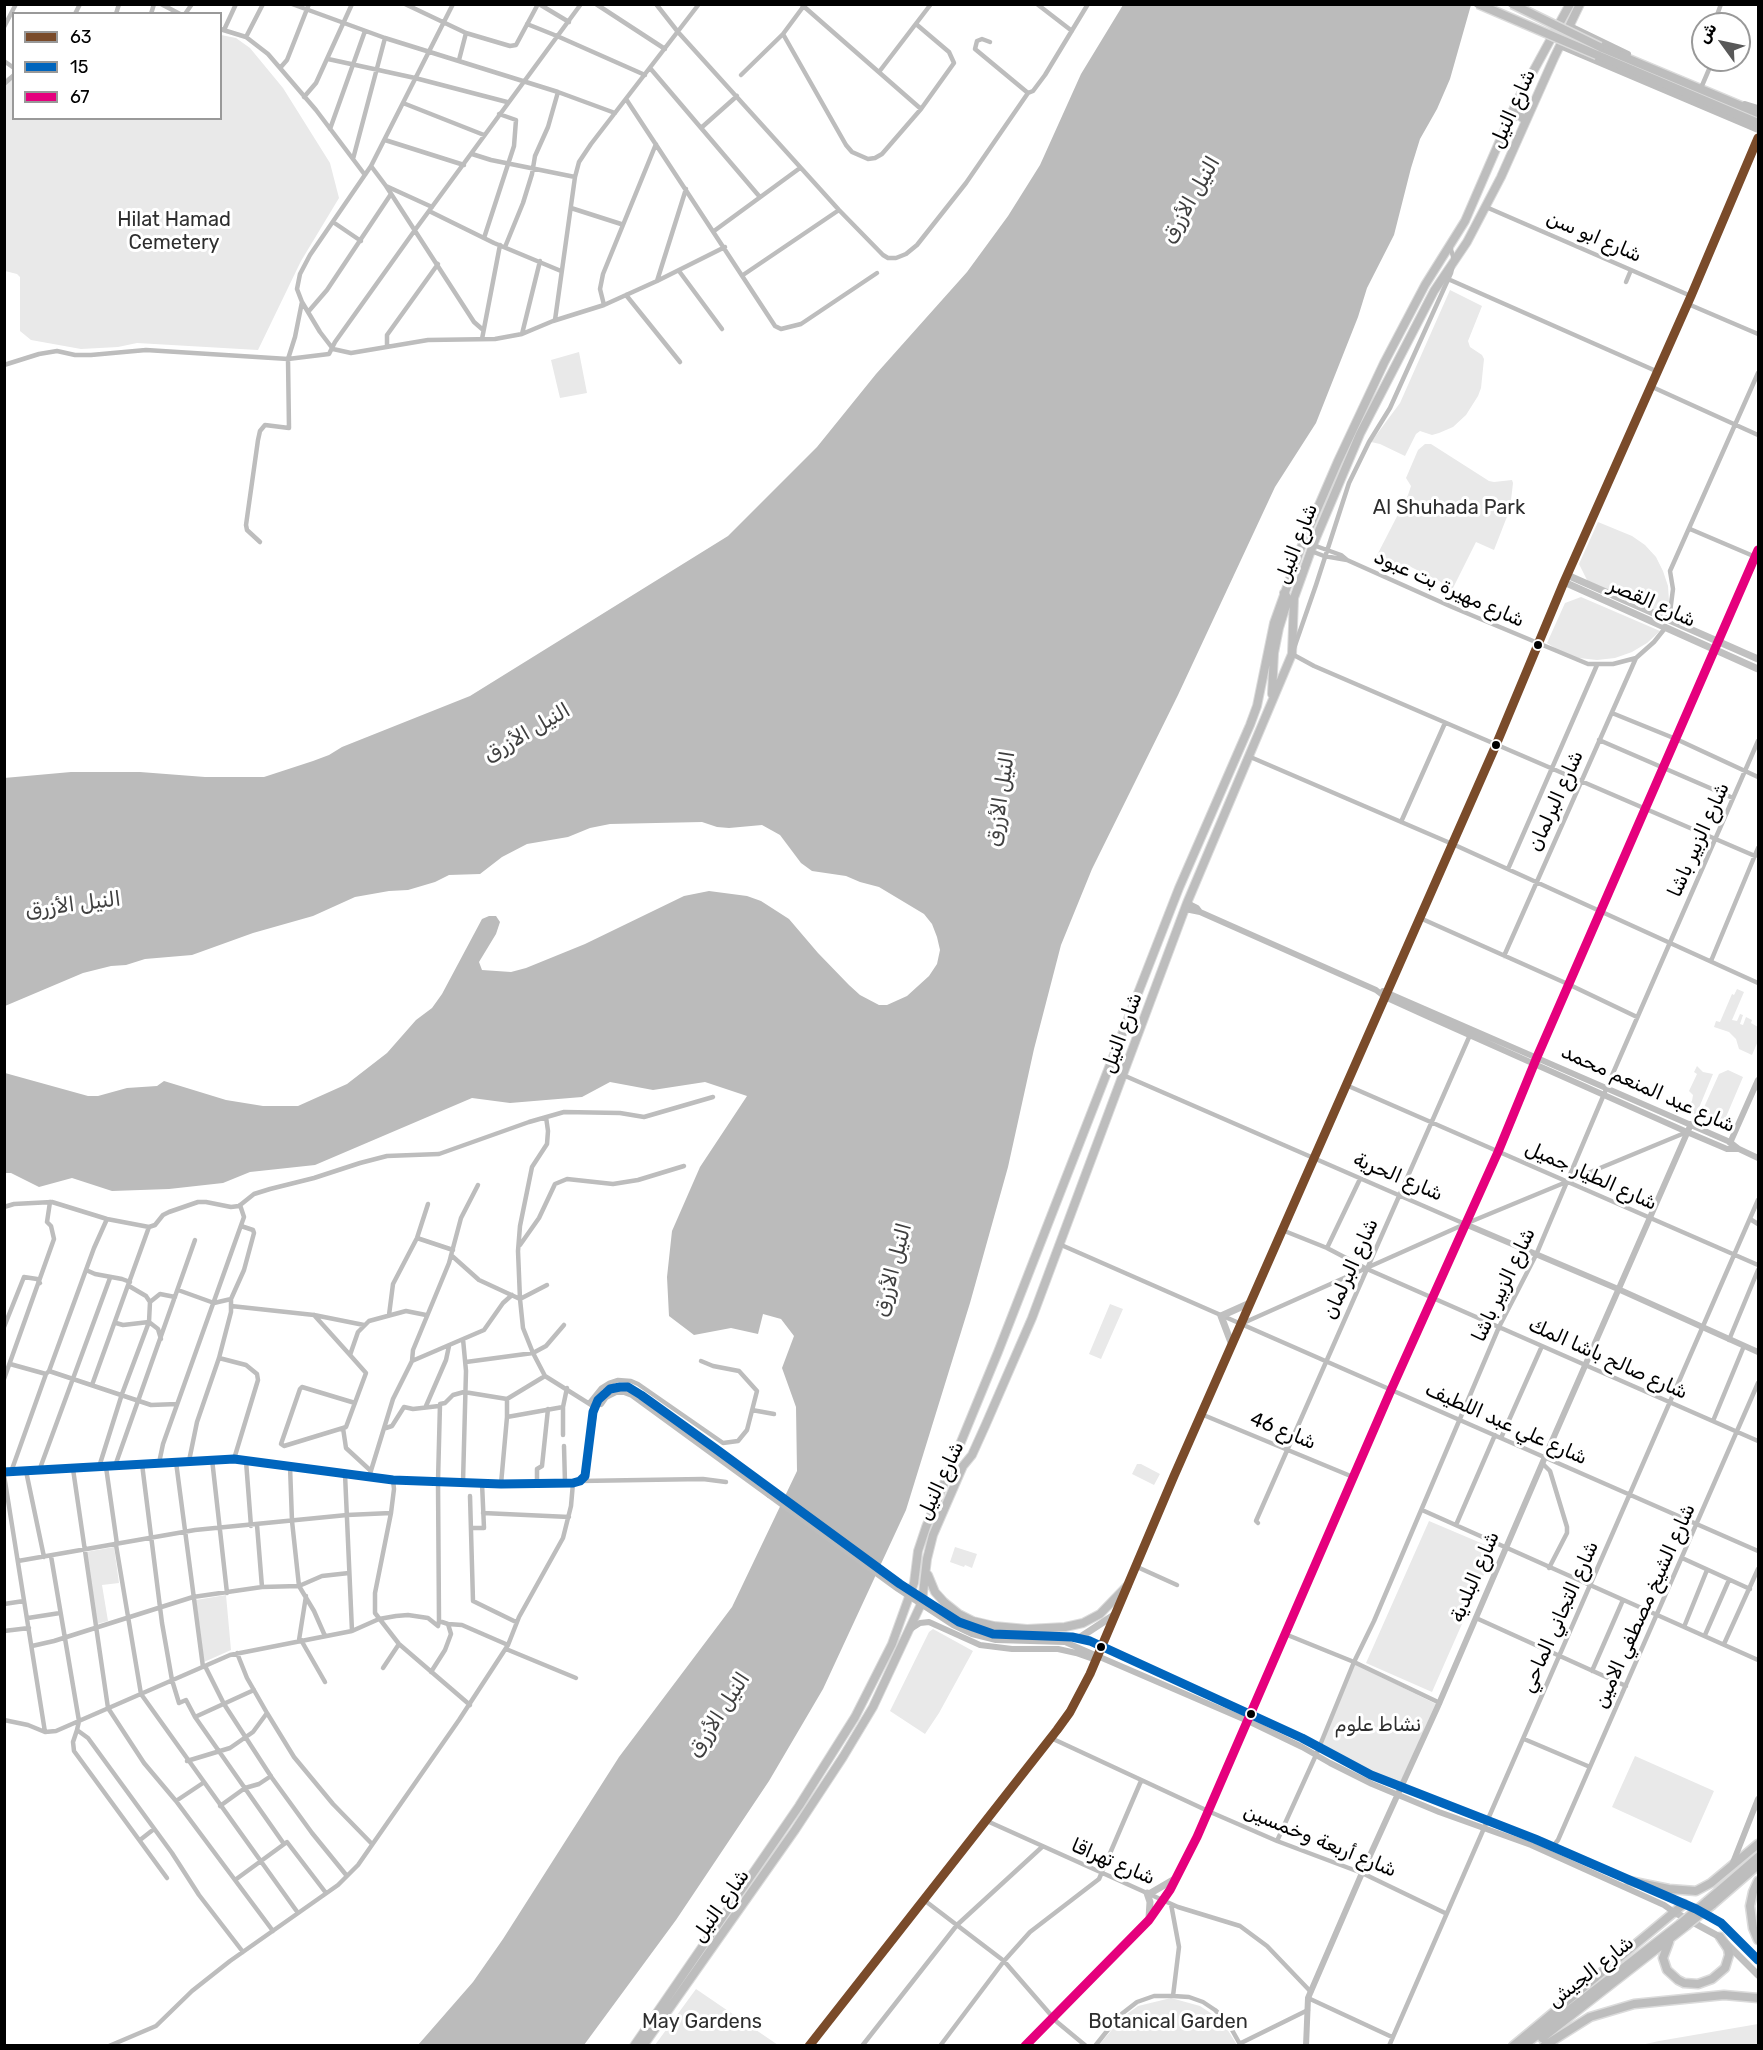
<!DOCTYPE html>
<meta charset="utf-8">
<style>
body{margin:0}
#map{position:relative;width:1763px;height:2050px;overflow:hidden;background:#fff;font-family:Rubik,"Noto Sans Arabic",sans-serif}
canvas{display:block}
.frame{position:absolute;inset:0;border:6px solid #000;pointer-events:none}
.legend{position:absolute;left:12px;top:12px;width:210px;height:108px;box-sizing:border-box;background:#fff;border:2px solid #999;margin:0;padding:8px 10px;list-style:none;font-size:18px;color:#000}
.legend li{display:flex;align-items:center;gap:12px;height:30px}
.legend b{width:30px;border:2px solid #999}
.north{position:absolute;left:1691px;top:12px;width:60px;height:60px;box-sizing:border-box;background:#fff;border:2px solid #999;border-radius:50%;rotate:303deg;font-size:16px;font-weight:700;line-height:24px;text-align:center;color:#000}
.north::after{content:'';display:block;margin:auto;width:21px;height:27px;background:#595959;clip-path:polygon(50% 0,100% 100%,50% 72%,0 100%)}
</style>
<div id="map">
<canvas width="1763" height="2050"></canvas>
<div class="frame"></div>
<ul class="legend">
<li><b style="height:8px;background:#7a4b2a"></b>63</li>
<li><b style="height:8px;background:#0065bd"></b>15</li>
<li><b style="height:8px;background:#e5007d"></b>67</li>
</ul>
<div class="north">ش</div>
</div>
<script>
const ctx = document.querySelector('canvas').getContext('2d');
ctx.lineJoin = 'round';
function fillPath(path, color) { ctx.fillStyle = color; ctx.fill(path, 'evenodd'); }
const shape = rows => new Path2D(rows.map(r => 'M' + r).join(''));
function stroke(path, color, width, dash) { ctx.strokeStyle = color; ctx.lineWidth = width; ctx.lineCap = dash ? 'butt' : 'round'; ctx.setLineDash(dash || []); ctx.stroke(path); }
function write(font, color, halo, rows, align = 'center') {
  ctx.font = font + ' Rubik,"Noto Sans Arabic",sans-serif'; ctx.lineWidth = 6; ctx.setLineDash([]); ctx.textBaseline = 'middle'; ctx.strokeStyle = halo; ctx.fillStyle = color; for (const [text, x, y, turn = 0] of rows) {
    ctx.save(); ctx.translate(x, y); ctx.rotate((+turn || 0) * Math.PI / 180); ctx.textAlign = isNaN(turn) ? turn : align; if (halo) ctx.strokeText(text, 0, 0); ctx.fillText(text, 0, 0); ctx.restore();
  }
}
fillPath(shape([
 [221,35,236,38,250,48,283,88,330,163,339,198,301,261,258,350,137,343,118,347,81,349,31,340,20,331,20,277,17,274,5,271,4,81,6,78,13,74,14,118,220,118],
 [1450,290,1482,306,1468,341,1470,347,1482,355,1484,359,1481,388,1478,396,1466,415,1453,427,1439,433,1432,435,1420,431,1416,434,1405,456,1380,444,1371,442,1400,403],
 [579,352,587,393,560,398,551,360],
 [1425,444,1431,444,1489,481,1494,482,1512,480,1513,483,1510,509,1494,550,1476,542,1450,594,1441,582,1405,564,1391,571,1373,563,1408,495,1411,486,1406,478,1418,450],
 [1598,522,1632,536,1645,545,1656,557,1663,571,1668,586,1669,601,1666,617,1588,582,1579,564],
 [1581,597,1660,631,1647,643,1632,652,1615,658,1597,660,1579,658,1563,653,1547,643,1565,603],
 [1737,989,1744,992,1732,1020,1737,1021,1740,1014,1743,1015,1740,1024,1743,1025,1746,1017,1752,1020,1751,1023,1758,1027,1758,1041,1752,1055,1739,1049,1736,1039,1729,1032,1714,1027,1716,1021,1720,1022,1732,994,1734,995],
 [1697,1066,1703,1072,1713,1074,1696,1115,1679,1107,1681,1103,1687,1106,1692,1101,1693,1095,1689,1091,1697,1074,1694,1072],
 [1728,1070,1743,1077,1723,1124,1701,1114,1719,1074],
 [1110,1304,1123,1309,1101,1359,1089,1354],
 [1137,1464,1141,1464,1160,1474,1154,1485,1132,1474],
 [1429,1521,1495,1549,1432,1692,1366,1663],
 [114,1547,119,1583,102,1585,108,1621,97,1624,86,1552],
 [955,1547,977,1554,972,1568,965,1565,964,1567,950,1562],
 [226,1595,231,1650,204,1662,196,1600],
 [933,1629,973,1651,939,1713,925,1734,890,1711,929,1632],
 [1355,1664,1438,1705,1399,1785,1320,1746],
 [1635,1756,1714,1791,1691,1843,1612,1807],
 [696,1989,778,2045,655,2045],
 [1171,1998,1200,2006,1212,2014,1224,2024,1237,2045,1098,2046,1123,2017,1138,2006],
 [1758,2024,1758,2045,1641,2045,1659,2041]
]), '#e9e9e9');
fillPath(shape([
 [1123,5,1471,5,1450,79,1437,109,1420,139,1411,168,1394,235,1367,288,1358,317,1316,423,1275,487,1178,695,1092,869,1061,945,1034,1049,1008,1167,970,1303,906,1510,823,1689,769,1781,676,1920,584,2045,418,2045,473,1982,503,1939,619,1757,732,1607,797,1471,796,1407,782,1368,794,1336,781,1319,763,1314,758,1334,731,1328,694,1335,669,1316,667,1277,672,1231,700,1167,747,1096,705,1082,653,1090,610,1082,582,1097,510,1103,472,1098,315,1165,250,1172,223,1183,169,1189,112,1191,72,1178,39,1187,11,1173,5,1173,5,1073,88,1096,98,1096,127,1088,157,1086,164,1081,226,1100,263,1106,298,1106,347,1084,387,1053,416,1020,432,1008,442,994,482,919,489,916,496,916,500,922,496,934,479,962,482,970,511,972,526,968,585,944,684,896,709,891,747,896,761,901,789,919,818,953,849,985,860,995,879,1005,887,1005,907,996,929,976,937,964,940,950,937,937,932,924,924,914,879,887,860,882,846,876,812,871,801,863,780,835,762,825,729,828,717,827,702,822,610,824,590,828,568,837,527,844,502,857,480,874,449,875,435,882,408,890,389,891,355,897,313,916,253,933,192,955,145,959,126,965,111,966,83,973,5,1006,4,778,71,772,140,772,205,777,264,777,313,761,329,755,342,747,470,696,728,536,817,447,876,374,967,272,1008,216,1040,165,1081,74]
]), '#bbb');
const primary = shape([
 [1509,120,1518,114,1526,121],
 [1272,694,1274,653,1279,628,1288,599,1284,593],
 [928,1575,935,1592,944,1602,959,1614,973,1621,994,1626,1027,1629,1065,1627,1083,1623,1100,1614,1127,1586],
 [634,2046,799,1806,855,1717,892,1644,914,1583,918,1551,926,1527,998,1352,1179,888,1250,725,1257,706,1274,623,1303,542,1338,461,1384,363,1425,285,1465,221,1517,101,1570,4],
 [643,2046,795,1830,843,1757,873,1707,922,1602,927,1559,933,1535,963,1466,972,1455,986,1424,1032,1318,1187,903,1292,654,1294,598,1313,545,1360,434,1434,291,1467,242,1501,177,1554,58,1580,4]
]);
const trunk = shape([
 [1600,47,1758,113],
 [1597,55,1758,123],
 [1629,1881,1669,1889,1696,1891,1711,1883,1758,1844],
 [1758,1881,1753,1892,1750,1906,1753,1928,1758,1940],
 [1706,1902,1758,1857],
 [1712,1905,1758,1865],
 [1669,1942,1663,1958,1667,1970,1678,1980,1684,1983,1698,1984,1712,1979,1725,1968,1729,1955,1728,1949,1720,1937],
 [1542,2038,1686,1926],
 [1513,2046,1684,1904],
 [1523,2046,1680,1924],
 [1544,2046,1590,2017,1634,2004,1724,1995,1758,1998]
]);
stroke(primary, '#dbdbdb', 10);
stroke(trunk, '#dbdbdb', 11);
stroke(shape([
 [161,4,180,14],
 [292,4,385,38,558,92,615,113],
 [405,4,466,33,510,46,516,45,538,4],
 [453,4,371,166,310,255,300,274,297,289,302,302,320,332,333,349,351,353,428,340,495,339,522,334,553,321,604,305,657,281,725,247],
 [539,4,569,22],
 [596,4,665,49],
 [656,4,678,32,839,210,883,255,888,258,896,258,906,254,917,245,966,183,1028,93,1033,91,1045,75,1088,4],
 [801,4,921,109],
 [1037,4,1072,31],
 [1721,4,1716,18,1726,24],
 [75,14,80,4],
 [116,14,119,4],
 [151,14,154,4],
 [185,14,192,4],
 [527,24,557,36,645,75],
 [4,27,16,4],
 [220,29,246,37,268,54,316,110,365,175],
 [224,30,236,4],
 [783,34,846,145,852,152,868,159,875,158,882,154,921,109,954,63,949,52,916,24],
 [246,37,263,4],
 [990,42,982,39,977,41,975,49,1028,93],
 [328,59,415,78,507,102],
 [459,60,466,33],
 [4,61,14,68],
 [280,68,287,60,309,4],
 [650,68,759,196],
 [879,72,931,4],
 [741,75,783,34,803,7],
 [4,84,14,75],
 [1701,88,1713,60],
 [304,97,316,83,352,4],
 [626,99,775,326,781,329,801,324,877,273],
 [403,103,484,135],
 [701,128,737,96],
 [330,129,365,31],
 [385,140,464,165],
 [472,154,491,160,575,177],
 [353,159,385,38],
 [371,166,386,186,474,322,482,329],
 [386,186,432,207],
 [1486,207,1691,296],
 [571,208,621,224],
 [429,211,494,243,561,271],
 [333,222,361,241],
 [714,231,800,168],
 [484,238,514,146,516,120,499,114],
 [1450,246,1454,260,1451,273,1390,408,1369,442,1349,483,1316,585,1292,654,1314,666,1755,856],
 [505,247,523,203,532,174,535,156,548,127,558,92],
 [679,271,722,329],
 [743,275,839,210],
 [1448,279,1656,371],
 [657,281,686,189],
 [1626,282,1631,270],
 [626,295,680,362],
 [1688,304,1758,334],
 [604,305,600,289,603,274,656,144],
 [308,312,327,290,391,194],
 [555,320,575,177,579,162,591,144,699,4],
 [522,334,540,261],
 [482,339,500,245],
 [387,346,387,335,438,264],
 [4,365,39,354,57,351,75,355,91,355,146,350,288,359,329,354,335,342,415,230,581,4],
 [1650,386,1758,435],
 [1690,529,1758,558],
 [260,542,247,530,246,525,258,440,260,431,265,425,289,428,288,359,295,337,302,302],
 [1313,545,1341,555,1347,560,1452,607,1588,664,1613,664,1636,658,1654,642,1666,627],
 [1311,551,1324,556,1347,560],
 [1669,620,1673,589,1670,571,1758,373],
 [1612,713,1676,739,1758,777],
 [1599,740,1733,798],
 [1248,756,1457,846,1758,983],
 [1401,822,1445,723],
 [1508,869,1597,665],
 [1420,918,1570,985,1637,1017],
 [1504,956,1636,658],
 [1711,961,1758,848],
 [1123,1075,1465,1224],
 [1346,1085,1758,1265],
 [546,1117,548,1131,547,1144,532,1167,520,1226,518,1251,520,1299,547,1285],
 [4,1207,14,1204,52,1202,107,1219,149,1227,155,1225,163,1215,169,1212,198,1202,206,1202,231,1207,239,1206,254,1194,270,1189,314,1178,360,1163,387,1156,439,1154,529,1122,564,1112,620,1113,644,1117,713,1097],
 [1750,1219,1758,1224],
 [1282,1230,1327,1248,1367,1269,1758,1441],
 [417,1238,453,1250],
 [1059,1244,1758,1551],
 [520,1245,539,1218,555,1184,567,1179,613,1184,638,1180,684,1166],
 [1327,1248,1360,1179],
 [451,1255,479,1280,520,1299,523,1328,533,1353,545,1376],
 [86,1270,95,1274,122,1279,130,1282],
 [129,1286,146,1296,150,1302,149,1322,158,1329,161,1339],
 [178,1290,214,1303,231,1299],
 [150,1302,160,1294,175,1297],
 [231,1306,314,1315,364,1325],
 [314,1315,350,1355],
 [389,1315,393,1284,417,1238,428,1204],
 [1241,1324,1465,1224,1687,1132],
 [4,1327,24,1277,37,1279,40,1283],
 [463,1339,466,1371,463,1482],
 [1729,1340,1758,1270],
 [219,1358,246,1365,257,1374,258,1380,234,1459],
 [412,1361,484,1330,503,1303,512,1295],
 [466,1362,533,1353,546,1346,564,1325],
 [10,1364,46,1374],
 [49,1371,151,1405,177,1404],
 [4,1379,54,1239,51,1226,47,1222,50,1202],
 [92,1385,149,1227],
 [589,1403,601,1388,609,1383,618,1380,631,1381,638,1384,723,1443,738,1441,747,1430,757,1391,739,1371,713,1366,701,1361],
 [426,1406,446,1360,449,1346],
 [752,1410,774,1414],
 [1201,1414,1353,1477],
 [507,1417,563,1407],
 [1713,1421,1744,1346],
 [343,1428,284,1446,281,1444,300,1389,302,1387,355,1403],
 [386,1428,392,1426,404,1407,413,1409,439,1406],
 [563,1435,563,1407,567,1388],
 [1501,1438,1542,1346],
 [564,1446,565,1483],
 [212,1459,227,1593],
 [189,1461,197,1422,219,1358,231,1312,231,1299,244,1270,254,1233,253,1230,241,1226],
 [246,1461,251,1526],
 [176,1462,203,1667],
 [159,1463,163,1444,244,1217,240,1205],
 [1542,1463,1550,1471,1567,1527,1567,1533,1549,1568],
 [142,1464,162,1623,172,1680,179,1703,186,1700,195,1717,284,1844],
 [115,1466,195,1240],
 [290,1466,292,1521,299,1586,314,1611,325,1636],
 [99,1467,122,1394,149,1322,123,1325,116,1323],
 [106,1467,117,1544],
 [73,1469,108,1708,144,1763,176,1801,273,1931],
 [26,1471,44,1557],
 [39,1471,110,1278],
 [371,1471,346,1448,343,1428,346,1427,366,1373,350,1355,358,1332,369,1321,406,1311,426,1315],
 [11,1472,46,1374,49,1371,94,1248,107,1219],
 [345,1474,352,1631],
 [4,1475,45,1732],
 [369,1477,393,1399,412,1361,413,1350,449,1263,461,1218,478,1185],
 [393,1480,394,1489,391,1513,375,1593,375,1613,399,1644,470,1705],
 [580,1481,703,1479,726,1482],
 [537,1483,537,1469,542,1466,548,1409],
 [501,1484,507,1417,507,1399],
 [470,1496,473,1601,516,1622],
 [1422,1510,1758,1660],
 [483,1513,569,1517],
 [1258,1523,1256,1521,1470,1035],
 [257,1525,262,1587],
 [1456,1525,1495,1435],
 [472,1528,484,1528,482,1483],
 [116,1545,141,1694,298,1913],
 [51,1556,79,1721,77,1730,88,1738,172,1853,199,1895,243,1952],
 [1682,1558,1750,1589],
 [18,1561,195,1530,347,1515,391,1513],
 [1135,1566,1177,1585],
 [4,1604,24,1601],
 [28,1618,60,1613],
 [1476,1618,1626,1686],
 [439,1621,438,1481,440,1404,445,1403,453,1395,464,1392,507,1399,545,1376,596,1408],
 [1684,1627,1707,1570],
 [4,1631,29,1628],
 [1285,1634,1354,1662,1440,1703],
 [1705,1635,1729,1580],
 [299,1640,306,1596],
 [301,1640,325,1682],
 [1724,1644,1758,1569],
 [32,1646,54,1641,193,1597,262,1587,299,1586,322,1576,349,1573],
 [506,1649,576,1678],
 [205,1666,224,1704,272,1778,312,1833,347,1876],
 [383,1668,399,1644],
 [1592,1671,1623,1600],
 [431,1672,445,1650,451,1634,448,1624],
 [267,1713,294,1757,333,1804,372,1844],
 [195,1717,254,1690],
 [4,1720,28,1725,45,1732,56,1731,230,1655,352,1631,379,1619,396,1616,408,1615,428,1618,438,1626,439,1621,448,1624,462,1625,508,1645],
 [77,1730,73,1742,74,1751,167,1878],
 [1051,1738,1208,1811,1277,1841,1362,1873,1445,1913],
 [1524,1739,1590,1767],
 [187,1761,230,1748,253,1732,267,1713,247,1678,237,1653],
 [176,1801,203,1783],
 [220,1806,245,1788,259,1784,271,1776],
 [987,1821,1178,1907,1240,1926,1267,1946,1311,1992],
 [140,1840,154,1829],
 [1277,1841,1316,1755,1354,1662,1374,1621,1499,1327,1536,1255,1610,1080,1758,741],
 [1551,1849,1558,1840,1758,1383],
 [235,1880,287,1842,326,1893],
 [924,1900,1004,1961,1057,2022,1086,2046],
 [1171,1904,1179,1947,1173,1996],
 [1308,1998,1392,2037],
 [1241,2043,1308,2010],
 [109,2046,156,2026,192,1991,230,1961,338,1885,358,1865,459,1720,508,1645,519,1617,563,1538,571,1506,573,1483],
 [862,2046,957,1925,1042,1847],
 [940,2046,1004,1961,1030,1932,1099,1879,1141,1781],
 [1095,2046,1119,2016,1137,2002,1154,1996,1173,1996,1189,1997,1203,2002,1215,2010,1227,2021,1241,2046],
 [1389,2046,1758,1200]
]), '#bdbdbd', 4.5);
stroke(shape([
 [1570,26,1628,54],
 [1560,46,1758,130],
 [1745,104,1758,108],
 [1187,903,1197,908,1200,912,1376,990,1385,997,1429,1017,1687,1132,1727,1149,1739,1149],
 [1185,909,1200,912],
 [1383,991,1730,1142,1739,1149,1758,1158],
 [1730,1143,1758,1080],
 [1465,1224,1618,1289,1758,1352],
 [601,1404,606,1397,616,1392,624,1392,632,1395,769,1495],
 [4,1472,234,1459,393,1480,501,1484,573,1483,580,1481,585,1476,595,1407,606,1391,624,1387,641,1395,773,1491],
 [909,1630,920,1623,929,1622,980,1645,1012,1649,1058,1649,1076,1653,1096,1660],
 [1064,1637,1072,1637,1090,1641,1302,1738,1371,1775,1535,1839,1631,1882],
 [1065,1642,1248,1721,1302,1747,1330,1763,1372,1784,1439,1812,1531,1845,1664,1905,1674,1912],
 [1732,1865,1758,1799],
 [1643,1887,1684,1904],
 [1306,2046,1308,1998,1362,1873,1438,1706,1545,1457,1691,1124]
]), '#bdbdbd', 6);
stroke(shape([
 [1567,575,1758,659],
 [1564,582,1758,669],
 [1232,1345,1221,1316,1250,1303],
 [1079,1638,1114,1615],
 [1147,1893,1150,1902,1149,1918],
 [1149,1894,1173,1880],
 [1684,1904,1711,1916,1721,1923,1758,1960],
 [1674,1912,1720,1937,1758,1975],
 [809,2046,1057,1730,1070,1712,1090,1674,1174,1476,1496,745,1564,582,1691,296,1758,138],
 [1025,2046,1149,1920,1170,1890,1197,1837,1391,1390,1498,1152,1537,1057,1758,550]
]), '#c0c0c0', 7);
stroke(primary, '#bdbdbd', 8);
stroke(trunk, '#bdbdbd', 8);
const trunkBridge = shape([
 [1478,4,1597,55],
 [1512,4,1600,47],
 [1680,1924,1706,1902],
 [1686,1926,1712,1905]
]);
stroke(trunkBridge, '#dbdbdb', 11, []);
stroke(shape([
 [773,1491,900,1584,959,1622,993,1634,1064,1637],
 [769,1495,898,1589,953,1625,972,1634,996,1640,1065,1642]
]), '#bdbdbd', 6);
stroke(trunkBridge, '#bdbdbd', 8);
stroke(shape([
 [809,2046,1057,1730,1070,1712,1090,1674,1174,1476,1496,745,1564,582,1691,296,1758,138]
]), '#7a4b2a', 9);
stroke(shape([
 [4,1472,234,1459,393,1480,501,1484,573,1483,580,1481,585,1476,593,1412,598,1400,610,1389,620,1387,628,1387,641,1395,716,1449,900,1584,959,1622,993,1634,1072,1637,1090,1641,1302,1738,1371,1775,1535,1839,1696,1909,1721,1923,1758,1960]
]), '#0065bd', 9);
stroke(shape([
 [1025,2046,1149,1920,1170,1890,1197,1837,1391,1390,1498,1152,1537,1057,1758,550]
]), '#e5007d', 9);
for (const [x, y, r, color] of [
 [1538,645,5,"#000"],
 [1496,745,5,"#000"],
 [1101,1647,5,"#000"],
 [1251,1714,5,"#000"]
]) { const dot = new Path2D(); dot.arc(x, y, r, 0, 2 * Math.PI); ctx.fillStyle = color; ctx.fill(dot); stroke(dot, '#fff', 2); }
write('20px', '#000', '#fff', [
 ["شارع النيل",1513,109,-66],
 ["شارع ابو سن",1594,237,23],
 ["شارع النيل",1297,544,-69],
 ["شارع مهيرة بت عبود",1449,589,24],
 ["شارع القصر",1652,603,24],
 ["شارع البرلمان",1556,801,-66],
 ["شارع الزبير باشا",1699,840,-66],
 ["شارع النيل",1122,1033,-70],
 ["شارع عبد المنعم محمد",1648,1089,24],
 ["شارع الطيار جميل",1591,1176,24],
 ["شارع الحرية",1398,1177,23],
 ["شارع البرلمان",1351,1269,-66],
 ["شارع الزبير باشا",1504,1285,-65],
 ["شارع صالح باشا المك",1608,1359,24],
 ["شارع علي عبد اللطيف",1506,1424,24],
 ["شارع 46",1283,1431,22],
 ["شارع النيل",941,1481,-65],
 ["شارع البلدية",1475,1577,-67],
 ["شارع الشيخ مصطفي الامين",1645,1606,-66],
 ["شارع التجاني الماحي",1560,1617,-66],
 ["شارع أربعة وخمسين",1320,1841,22],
 ["شارع تهراقا",1113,1862,23],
 ["شارع النيل",721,1906,-55],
 ["شارع الجيش",1591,1972,-38]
]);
write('20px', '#2e2e2e', '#fff', [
 ["Hilat Hamad",174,220],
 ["Cemetery",174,243],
 ["Al Shuhada Park",1449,508],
 ["نشاط علوم",1378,1725],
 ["May Gardens",702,2022],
 ["Botanical Garden",1168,2022]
]);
write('italic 21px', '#3f3f3f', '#fff', [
 ["النيل الأزرق",1191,200,-60],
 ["النيل الأزرق",527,733,-30],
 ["النيل الأزرق",1001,799,-81],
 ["النيل الأزرق",73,905,-7],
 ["النيل الأزرق",893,1270,-75],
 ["النيل الأزرق",719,1715,-57]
]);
</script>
